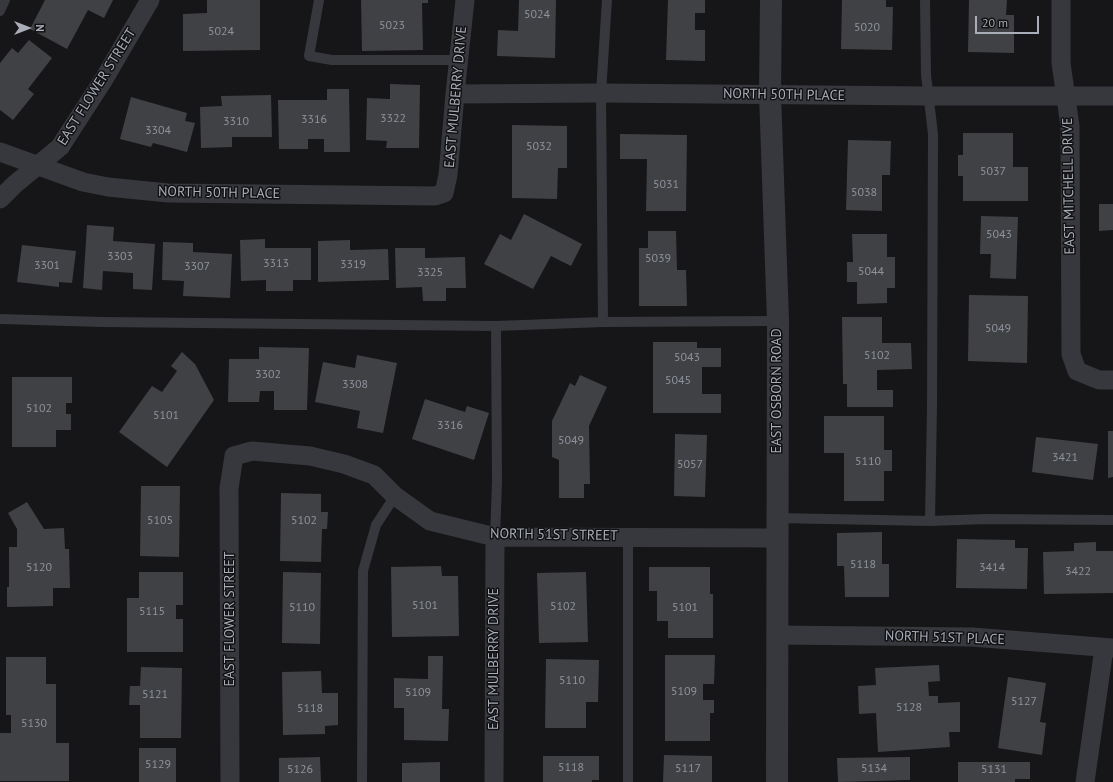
<!DOCTYPE html>
<style>
body{margin:0}
#map{position:relative;width:1113px;height:782px;overflow:hidden;background:#161618;font-family:"PT Sans",sans-serif}
canvas{display:block}
.north{position:absolute;left:8px;top:8px;width:40px;height:40px;-webkit-text-stroke:3px #111113;paint-order:stroke;rotate:90deg;font-size:11px;font-weight:700;line-height:16px;text-align:center;color:#a8adb8}
.north::after{content:'';display:block;margin:auto;width:14px;height:18px;background:#a8adb8;clip-path:polygon(50% 0,100% 100%,50% 72%,0 100%)}
.scale{position:absolute;left:975px;top:16px;width:64px;height:18px;box-sizing:border-box;border:2px solid #a8adb8;border-top:0;padding-left:5px;font-size:12px;line-height:14px;white-space:nowrap;color:#a8adb8;-webkit-text-stroke:3px #111113;paint-order:stroke}
</style>
<div id="map">
<canvas width="1113" height="782"></canvas>
<div class="north">N</div>
<div class="scale">20 m</div>
</div>
<script>
const ctx = document.querySelector('canvas').getContext('2d');
ctx.lineJoin = 'round';
function fillPath(path, color) { ctx.fillStyle = color; ctx.fill(path, 'evenodd'); }
const shape = rows => new Path2D(rows.map(r => 'M' + r).join(''));
function stroke(path, color, width, dash) { ctx.strokeStyle = color; ctx.lineWidth = width; ctx.lineCap = dash ? 'butt' : 'round'; ctx.setLineDash(dash || []); ctx.stroke(path); }
function write(font, color, halo, rows, align = 'center') {
  ctx.font = font + ' "PT Sans",sans-serif'; ctx.lineWidth = 3; ctx.setLineDash([]); ctx.textBaseline = 'middle'; ctx.strokeStyle = halo; ctx.fillStyle = color; for (const [text, x, y, turn = 0] of rows) {
    ctx.save(); ctx.translate(x, y); ctx.rotate((+turn || 0) * Math.PI / 180); ctx.textAlign = isNaN(turn) ? turn : align; if (halo) ctx.strokeText(text, 0, 0); ctx.fillText(text, 0, 0); ctx.restore();
  }
}
fillPath(shape([
 [45,0,113,0,104,18,88,10,67,49,30,29],
 [207,0,260,0,260,50,183,51,183,14,207,13],
 [361,0,428,0,428,3,422,3,423,50,362,51],
 [519,0,556,0,555,58,497,56,498,30,518,31],
 [668,0,705,0,705,13,695,13,695,30,705,30,705,61,666,60],
 [842,0,886,0,886,7,893,7,892,50,841,49],
 [969,0,1007,0,1006,15,1014,15,1014,53,968,52],
 [29,40,52,58,28,89,34,94,13,120,0,110,0,63,12,48,18,53],
 [390,84,420,85,419,148,386,148,387,141,366,140,367,98,390,99],
 [327,89,349,89,350,152,324,152,324,139,308,139,308,149,279,149,278,100,327,100],
 [271,95,272,137,232,137,232,147,201,148,200,107,222,106,221,96],
 [131,97,187,113,185,121,195,123,187,152,153,143,151,147,120,139],
 [512,125,567,126,567,168,558,168,557,199,512,198],
 [963,133,1013,133,1013,167,1028,167,1028,201,963,201,963,176,958,176,958,155,963,155],
 [620,134,687,135,686,211,646,211,647,159,620,159],
 [848,140,891,141,890,175,882,175,882,211,846,210],
 [1099,204,1113,204,1113,230,1099,231],
 [524,214,582,244,571,266,551,256,533,289,484,264,500,234,511,240],
 [981,216,1018,217,1016,279,990,278,991,254,980,254],
 [87,225,114,227,113,241,155,244,152,290,133,289,133,273,103,271,102,290,83,288],
 [648,231,676,231,677,270,686,270,687,306,639,306,639,248,648,248],
 [852,234,887,234,887,257,895,257,895,288,887,288,887,303,857,304,857,282,847,282,847,262,853,262],
 [265,239,265,248,311,248,311,280,293,280,293,291,266,291,266,280,241,281,240,240],
 [350,240,350,250,388,249,389,280,318,282,318,241],
 [163,242,193,243,193,252,232,254,230,298,183,296,184,281,162,280],
 [22,245,76,251,72,283,59,282,59,287,17,282],
 [395,248,425,248,425,258,465,257,466,288,446,288,446,301,423,301,422,287,396,288],
 [969,295,1028,296,1027,363,968,361],
 [842,317,882,317,882,343,911,343,912,369,877,370,877,390,893,390,893,407,847,407,847,384,843,384],
 [653,342,697,342,697,348,721,348,721,367,702,367,702,394,721,394,721,413,653,413],
 [259,347,309,348,307,410,274,410,274,391,260,391,259,402,228,402,229,359,259,359],
 [182,352,195,364,214,400,167,467,119,432,152,386,162,392,177,371,171,366],
 [357,355,397,363,383,433,357,428,360,411,315,402,323,362,355,368],
 [580,375,607,387,589,426,590,484,584,484,584,498,559,498,559,460,552,457,552,421,570,383,575,386],
 [12,377,72,377,72,403,66,403,66,414,71,414,71,430,56,430,56,447,12,447],
 [425,399,465,412,467,406,489,413,474,460,412,439],
 [824,416,884,416,884,450,892,450,892,471,884,471,884,501,844,501,844,453,824,453],
 [1108,431,1113,431,1113,477,1108,478],
 [675,434,707,435,705,497,674,496],
 [1036,437,1098,444,1093,480,1032,472],
 [141,486,180,486,179,557,140,556],
 [281,493,321,494,321,512,328,512,327,529,322,529,321,562,280,561],
 [27,502,44,529,64,528,65,549,69,549,70,588,53,588,53,606,7,607,7,587,9,587,9,547,17,547,17,529,8,513],
 [882,532,882,564,889,564,889,597,845,597,844,566,837,566,837,533],
 [957,539,1015,540,1015,548,1028,548,1027,589,956,588],
 [1096,542,1096,551,1113,551,1113,593,1044,594,1043,552,1074,551,1074,543],
 [441,566,442,576,458,576,459,636,392,637,391,567],
 [649,567,710,567,710,594,713,594,713,638,668,638,668,621,657,621,657,591,649,591],
 [139,572,183,572,183,605,176,605,176,619,183,619,183,652,127,652,127,598,139,598],
 [283,572,321,573,320,644,282,643],
 [586,572,588,642,539,643,537,573],
 [665,655,715,655,714,684,703,684,703,700,714,700,714,713,710,713,710,741,665,741],
 [428,656,443,656,442,709,449,709,448,741,404,740,404,708,394,708,394,678,428,679],
 [6,657,46,657,46,684,56,684,56,743,69,743,69,781,0,781,0,733,11,733,11,715,6,715],
 [546,659,599,660,598,702,586,702,586,728,545,728],
 [939,665,940,681,928,682,929,696,938,696,938,703,960,702,960,732,949,732,950,747,878,752,876,713,859,714,858,686,876,685,875,668],
 [141,667,182,668,181,738,140,738,140,705,129,705,130,686,140,686],
 [321,671,322,693,338,693,338,725,325,726,325,734,283,735,282,672],
 [1008,677,1046,683,1040,722,1046,723,1042,755,998,748],
 [139,748,176,748,176,782,139,782],
 [664,755,712,756,712,782,663,782],
 [543,756,599,756,599,780,592,780,592,782,543,782],
 [320,757,321,782,279,782,279,758],
 [910,757,910,780,838,782,837,758],
 [440,762,440,782,402,782,402,763],
 [958,762,1030,762,1030,779,1015,779,1015,782,958,782]
]), '#404145');
stroke(shape([
 [319,0,309,56,332,60,459,60],
 [925,0,926,75,933,134,932,406,930,521,987,519,1113,520],
 [0,11,5,0],
 [0,319,102,322,496,326,603,322,778,321],
 [603,322,601,93,607,0],
 [776,518,930,521],
 [495,537,497,481,496,326],
 [362,782,363,571,376,525,395,496],
 [628,782,628,537]
]), '#37383d', 10);
stroke(shape([
 [1061,0,1061,63,1070,126,1071,354,1077,371,1099,380,1113,380],
 [455,94,601,93,927,96,1113,96],
 [0,152,83,182,108,187,168,193,435,196,444,193,448,175,455,94,465,0],
 [0,199,14,185,60,147,104,79,150,0],
 [776,635,972,637,1113,648],
 [230,782,229,488,234,456,252,451,310,456,344,464,374,475,395,496,430,521,495,537,776,538],
 [494,782,495,537],
 [1085,782,1104,648]
]), '#37383d', 19);
stroke(shape([
 [771,0,770,94,778,321,777,782]
]), '#37383d', 22);
write('12px', '#8e929b', null, [
 ["5024",537,15],
 ["5023",392,26],
 ["5020",867,28],
 ["5024",221,32],
 ["3322",393,119],
 ["3316",314,120],
 ["3310",236,122],
 ["3304",158,131],
 ["5032",539,147],
 ["5037",993,172],
 ["5031",666,185],
 ["5038",864,193],
 ["5043",999,235],
 ["3303",120,257],
 ["5039",658,259],
 ["3313",276,264],
 ["3319",353,265],
 ["3301",47,266],
 ["3307",197,267],
 ["5044",871,272],
 ["3325",430,273],
 ["5049",998,329],
 ["5102",877,356],
 ["5043",687,358],
 ["3302",268,375],
 ["5045",678,381],
 ["3308",355,385],
 ["5102",39,409],
 ["5101",166,416],
 ["3316",450,426],
 ["5049",571,441],
 ["3421",1065,458],
 ["5110",868,462],
 ["5057",690,465],
 ["5105",160,521],
 ["5102",304,521],
 ["5118",863,565],
 ["5120",39,568],
 ["3414",992,568],
 ["3422",1078,572],
 ["5101",425,606],
 ["5102",563,607],
 ["5110",302,608],
 ["5101",685,608],
 ["5115",152,612],
 ["5110",572,681],
 ["5109",684,692],
 ["5109",418,693],
 ["5121",155,695],
 ["5127",1024,702],
 ["5128",909,708],
 ["5118",310,709],
 ["5130",34,724],
 ["5129",158,765],
 ["5118",571,768],
 ["5117",688,769],
 ["5134",874,769],
 ["5126",300,770],
 ["5131",994,770]
]);
write('14px', '#a8adb8', '#111113', [
 ["EAST FLOWER STREET",97,87,-58],
 ["NORTH 50TH PLACE",784,95,1],
 ["EAST MULBERRY DRIVE",456,97,-85],
 ["EAST MITCHELL DRIVE",1069,186,-91],
 ["NORTH 50TH PLACE",219,193,1],
 ["EAST OSBORN ROAD",777,391,-90],
 ["NORTH 51ST STREET",554,535,1],
 ["EAST FLOWER STREET",230,619,-90],
 ["NORTH 51ST PLACE",945,638,2],
 ["EAST MULBERRY DRIVE",494,659,-90]
]);
</script>
